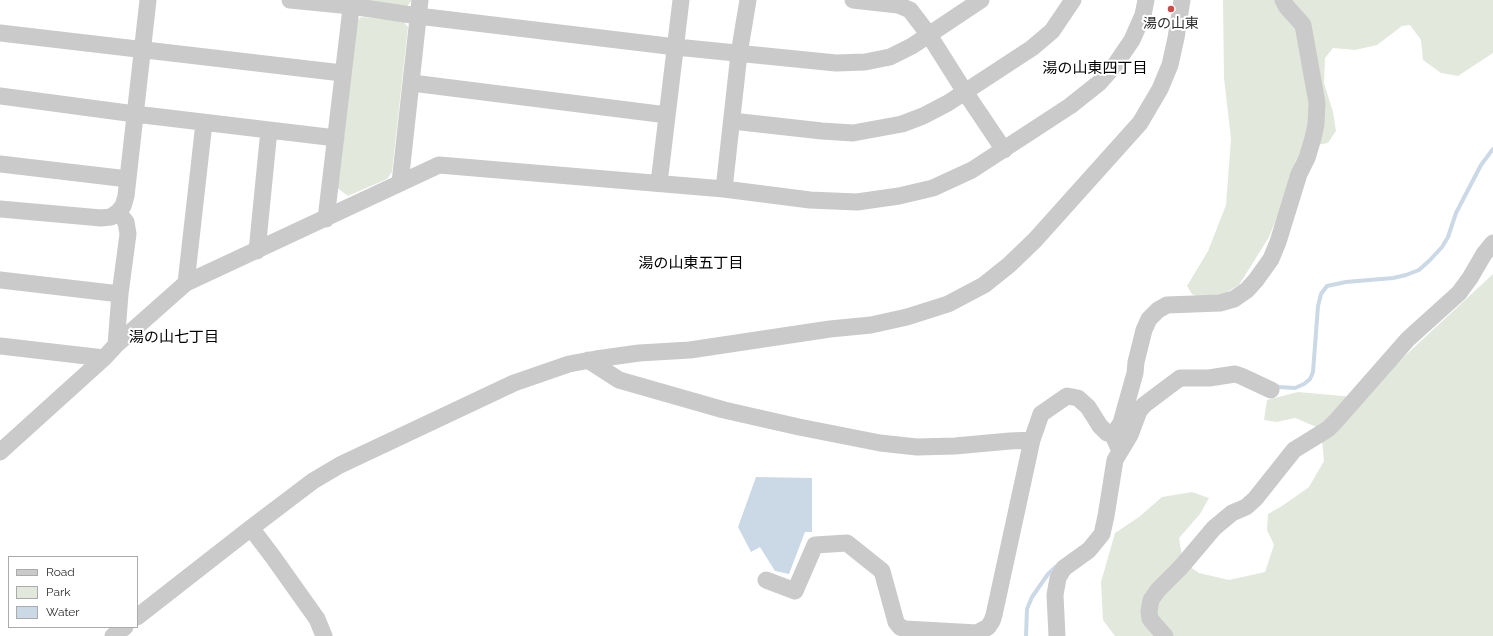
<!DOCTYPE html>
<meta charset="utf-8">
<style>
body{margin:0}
#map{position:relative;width:1493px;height:636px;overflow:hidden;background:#fff;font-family:Raleway,sans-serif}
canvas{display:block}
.legend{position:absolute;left:8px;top:556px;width:130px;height:72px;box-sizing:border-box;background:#fff;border:1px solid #ababab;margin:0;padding:5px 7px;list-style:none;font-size:12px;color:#2d2d2d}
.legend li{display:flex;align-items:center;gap:8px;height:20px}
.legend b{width:20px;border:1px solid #ababab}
</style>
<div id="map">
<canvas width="1493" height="636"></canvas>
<ul class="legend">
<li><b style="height:5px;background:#cacaca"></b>Road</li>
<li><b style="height:11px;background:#e2e9dc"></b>Park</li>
<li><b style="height:11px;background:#cbd9e6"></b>Water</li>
</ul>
</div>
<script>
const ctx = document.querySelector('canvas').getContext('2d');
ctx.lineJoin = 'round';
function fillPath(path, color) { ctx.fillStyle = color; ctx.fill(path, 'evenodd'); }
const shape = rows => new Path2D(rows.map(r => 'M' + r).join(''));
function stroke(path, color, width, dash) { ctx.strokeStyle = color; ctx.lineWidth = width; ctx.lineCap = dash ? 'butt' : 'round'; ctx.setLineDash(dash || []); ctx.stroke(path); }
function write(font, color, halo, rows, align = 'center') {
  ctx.font = font + ' Raleway,"Noto Sans JP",sans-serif'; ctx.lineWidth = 4; ctx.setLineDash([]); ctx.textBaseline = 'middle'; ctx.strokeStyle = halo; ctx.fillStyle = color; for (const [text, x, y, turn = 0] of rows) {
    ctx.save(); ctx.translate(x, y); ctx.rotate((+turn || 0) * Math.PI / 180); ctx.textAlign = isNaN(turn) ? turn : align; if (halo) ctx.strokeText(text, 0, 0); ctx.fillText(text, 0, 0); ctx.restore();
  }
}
fillPath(shape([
 [359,0,412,0,406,8],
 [1223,0,1493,0,1493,53,1458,76,1441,73,1423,60,1421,40,1410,25,1402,26,1377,45,1355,50,1333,48,1325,58,1324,83,1333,112,1336,131,1328,143,1311,146,1296,160,1283,202,1269,237,1239,285,1219,297,1205,300,1192,294,1187,286,1208,251,1226,205,1231,139,1224,78],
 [361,17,403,21,408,27,392,172,387,179,348,196,336,187,354,24],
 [1493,274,1493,636,1115,636,1103,620,1101,582,1115,533,1139,517,1162,497,1192,492,1209,498,1200,514,1179,538,1183,562,1199,573,1229,580,1265,572,1274,545,1267,530,1268,514,1282,506,1309,487,1324,461,1321,429,1295,418,1277,422,1264,420,1267,400,1298,392,1354,397,1365,393]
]), '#e2e9dc');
fillPath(shape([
 [756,477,812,478,812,532,805,532,789,574,775,571,760,547,751,552,738,527]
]), '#cbd9e6');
stroke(shape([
 [1275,385,1279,387,1295,388,1304,384,1310,379,1313,372,1318,306,1321,294,1327,286,1346,282,1393,278,1406,275,1419,270,1430,260,1442,247,1448,237,1456,213,1481,165,1493,149],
 [1026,636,1027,609,1032,597,1048,574,1060,563]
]), '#cbd9e6', 4);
stroke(shape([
 [290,0,351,6,418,16,676,47,836,63,865,62,890,57,912,46,981,0],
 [853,0,898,5,910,10,929,35,965,92,1004,150],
 [0,33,342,73],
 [412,83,667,115],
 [0,96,135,114,336,138],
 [732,121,822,131,853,133,902,124,923,116,948,103,1032,48,1052,31,1073,0],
 [0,164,128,179],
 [400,183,420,0],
 [659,183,681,0],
 [724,189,739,54,748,0],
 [0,209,101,218,111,217,118,212,123,206,126,196,148,0],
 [326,219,352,0],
 [257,251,269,130],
 [0,280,120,294],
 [186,283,204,123],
 [116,345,120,294,128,234,126,222,118,212],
 [0,346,104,358],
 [588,360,619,380,724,410,799,427,880,443,917,447,955,446,1010,441,1032,440],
 [1113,435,1121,423,1135,373,1136,362,1144,330,1149,319,1158,310,1167,305,1220,303,1234,299,1247,290,1256,280,1271,259,1278,242,1299,174,1307,158,1313,138,1316,124,1317,103,1303,25,1286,6,1283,0],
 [0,452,104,358,116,345,186,283,439,165,724,189,810,200,857,202,899,196,933,188,972,170,1070,106,1099,83,1115,65,1132,40,1143,15,1146,0],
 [251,528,273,557,317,619,324,636],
 [766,580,795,591,815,545,847,543,882,571,896,622,900,627,905,629,977,633,988,627,992,621,994,615,1032,440,1041,414,1067,396,1078,398,1088,407,1100,426,1107,433,1113,435,1120,451],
 [137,617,251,528,313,481,340,465,514,383,569,364,596,359,639,353,690,350,830,329,871,325,907,317,948,304,984,285,1009,265,1035,240,1140,123,1160,89,1170,65,1176,38,1182,0],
 [113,636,125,627],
 [1057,636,1055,595,1058,578,1064,568,1089,550,1102,534,1106,516,1115,460,1130,435,1139,411,1144,405,1180,378,1209,378,1235,374,1241,376,1271,390],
 [1165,636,1150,619,1149,611,1151,600,1158,590,1181,567,1214,528,1232,513,1246,507,1255,499,1294,450,1328,429,1336,421,1408,339,1459,293,1470,278,1484,254,1493,243]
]), '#cacaca', 17);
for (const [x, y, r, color] of [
 [1171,9,4,"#ce4a45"]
]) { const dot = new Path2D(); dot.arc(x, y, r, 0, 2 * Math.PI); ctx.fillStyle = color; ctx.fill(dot); stroke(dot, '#fff', 1.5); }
write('14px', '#2d2d2d', '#fff', [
 ["湯の山東",1171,24]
]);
write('15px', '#000', '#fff', [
 ["湯の山東四丁目",1095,68],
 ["湯の山東五丁目",691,263],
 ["湯の山七丁目",174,337]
]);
</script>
